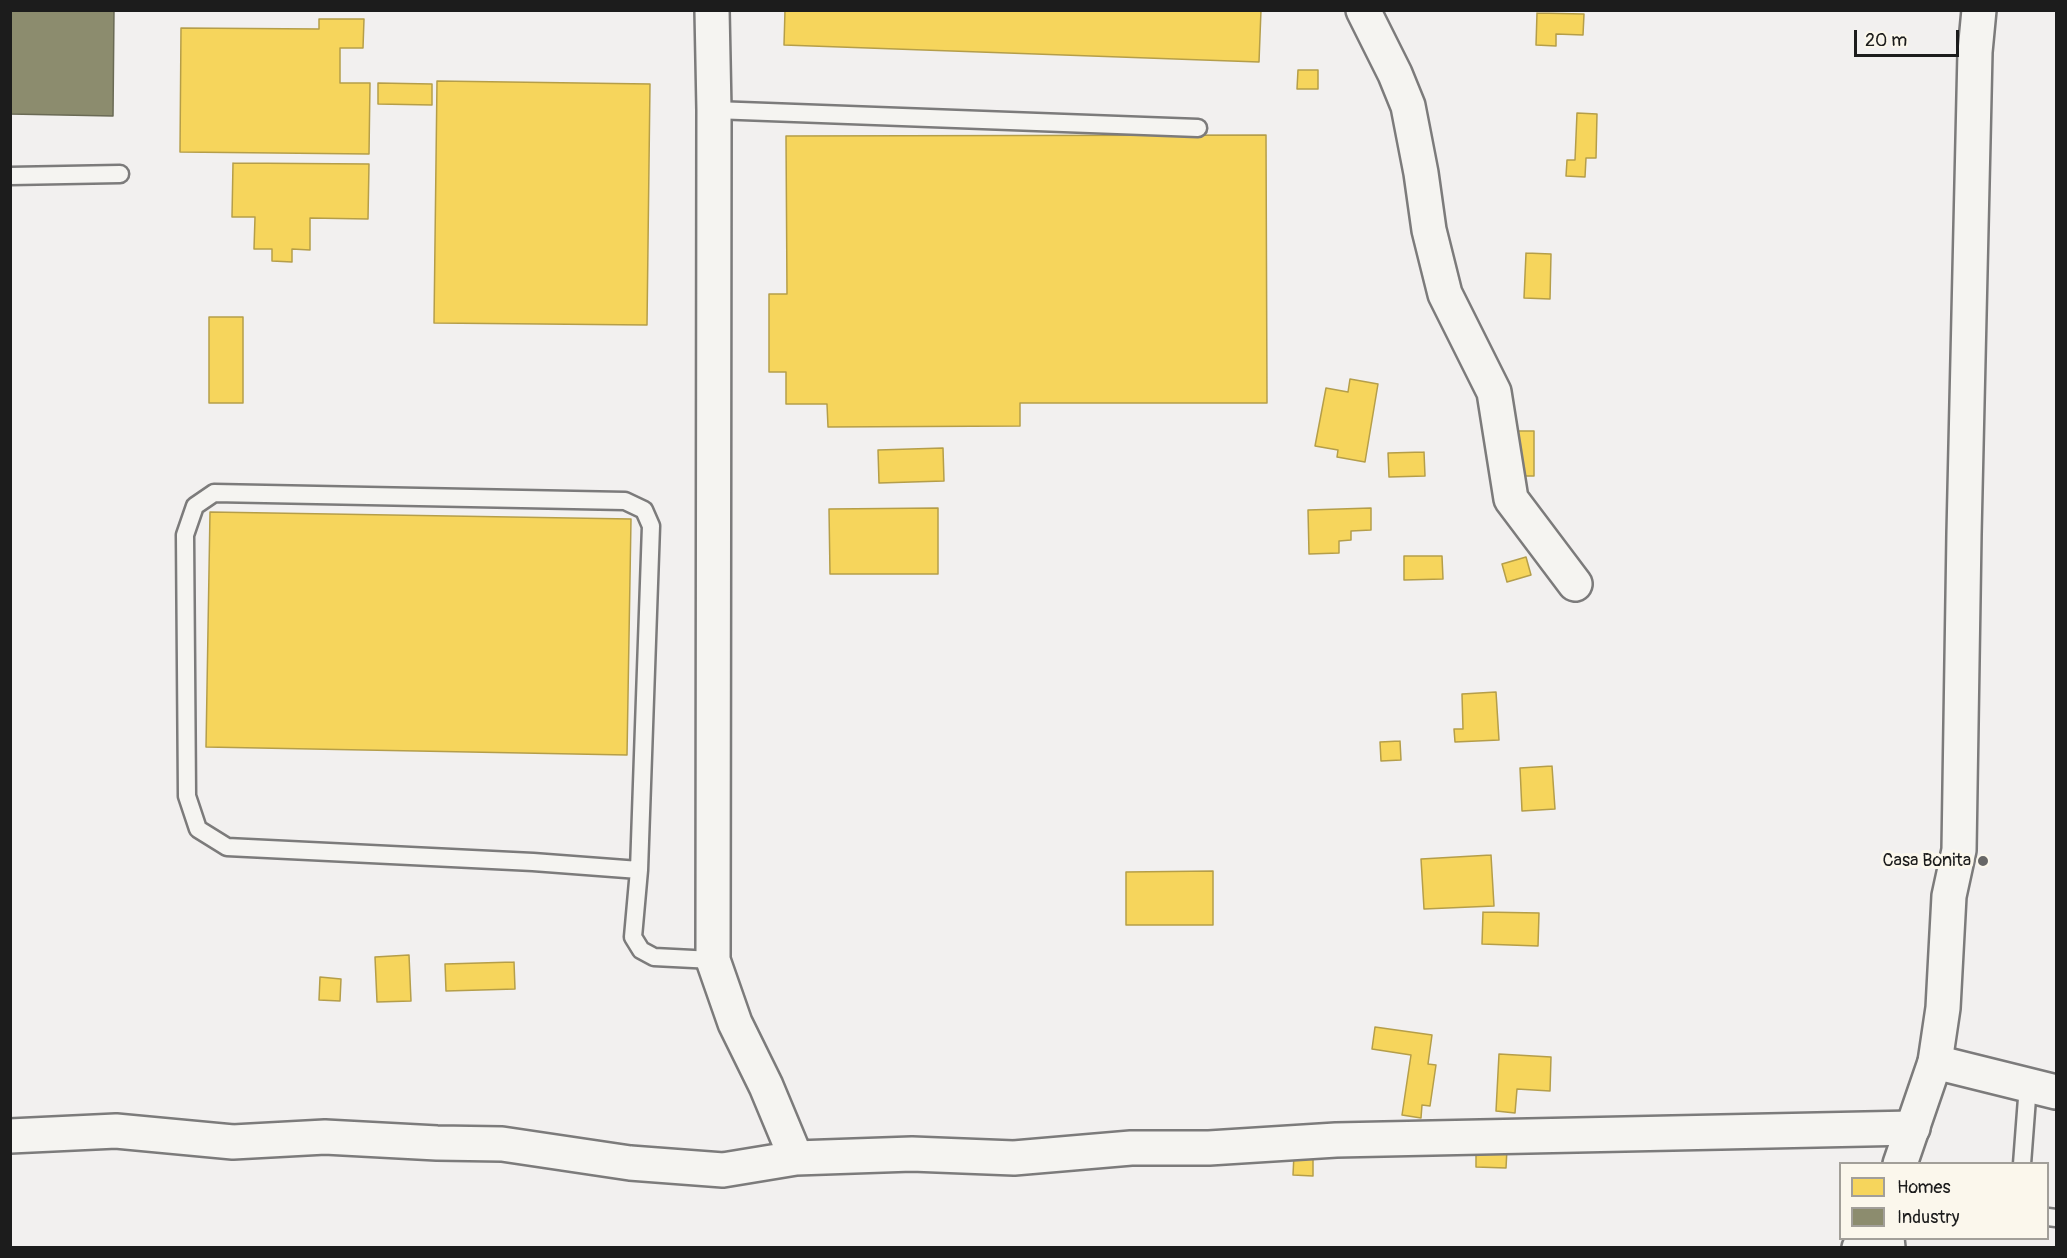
<!DOCTYPE html>
<style>
body{margin:0}
#map{position:relative;width:2067px;height:1258px;overflow:hidden;background:#f2f0ef;font-family:Pangolin,sans-serif}
canvas{display:block}
.frame{position:absolute;inset:0;border:12px solid #1c1c1c;pointer-events:none}
.legend{position:absolute;left:1839px;top:1162px;width:210px;height:78px;box-sizing:border-box;background:#fbf7ec;border:2px solid #a29f99;margin:0;padding:8px 10px;list-style:none;font-size:18px;color:#1c1c1c}
.legend li{display:flex;align-items:center;gap:12px;height:30px}
.legend b{width:30px;border:2px solid #a29f99}
.scale{position:absolute;left:1854px;top:30px;width:105px;height:27px;box-sizing:border-box;border:3px solid #1c1c1c;border-top:0;padding-left:8px;font-size:18px;line-height:21px;white-space:nowrap;color:#1c1c1c;-webkit-text-stroke:4px #fbf7ec;paint-order:stroke}
</style>
<div id="map">
<canvas width="2067" height="1258"></canvas>
<div class="frame"></div>
<ul class="legend">
<li><b style="height:16px;background:#f6d55c"></b>Homes</li>
<li><b style="height:16px;background:#8c8c6e"></b>Industry</li>
</ul>
<div class="scale">20 m</div>
</div>
<script>
const ctx = document.querySelector('canvas').getContext('2d');
ctx.lineJoin = 'round';
function fillPath(path, color) { ctx.fillStyle = color; ctx.fill(path, 'evenodd'); }
const shape = rows => new Path2D(rows.map(r => 'M' + r).join(''));
function stroke(path, color, width, dash) { ctx.strokeStyle = color; ctx.lineWidth = width; ctx.lineCap = dash ? 'butt' : 'round'; ctx.setLineDash(dash || []); ctx.stroke(path); }
function write(font, color, halo, rows, align = 'center') {
  ctx.font = font + ' Pangolin,sans-serif'; ctx.lineWidth = 6; ctx.setLineDash([]); ctx.textBaseline = 'middle'; ctx.strokeStyle = halo; ctx.fillStyle = color; for (const [text, x, y, turn = 0] of rows) {
    ctx.save(); ctx.translate(x, y); ctx.rotate((+turn || 0) * Math.PI / 180); ctx.textAlign = isNaN(turn) ? turn : align; if (halo) ctx.strokeText(text, 0, 0); ctx.fillText(text, 0, 0); ctx.restore();
  }
}
const homes = shape([
 [785,10,1261,10,1259,62,784,45,785,10],
 [1537,13,1584,14,1583,35,1556,34,1556,46,1536,45,1537,13],
 [319,19,364,19,363,48,340,48,340,83,370,83,369,154,180,152,181,28,319,29,319,19],
 [1298,70,1318,70,1318,89,1297,89,1298,70],
 [437,81,650,84,647,325,434,323,437,81],
 [378,83,432,84,432,105,378,104,378,83],
 [1577,113,1597,114,1596,158,1586,158,1585,177,1566,176,1567,160,1575,160,1577,113],
 [1266,135,1267,403,1020,403,1020,426,828,427,827,404,786,404,786,372,769,372,769,294,787,294,786,136,1266,135],
 [233,163,369,164,368,219,310,218,310,250,292,249,292,262,272,261,272,249,254,249,255,217,232,217,233,163],
 [1526,253,1551,254,1550,299,1524,298,1526,253],
 [209,317,243,317,243,403,209,403,209,317],
 [1350,379,1378,384,1365,462,1337,457,1338,450,1315,446,1326,388,1348,392,1350,379],
 [1514,431,1534,431,1534,476,1514,476,1514,431],
 [943,448,944,481,879,483,878,450,943,448],
 [1424,452,1425,476,1389,477,1388,453,1424,452],
 [938,508,938,574,830,574,829,509,938,508],
 [1371,508,1371,530,1351,531,1351,540,1339,541,1339,553,1309,554,1308,510,1371,508],
 [210,512,631,519,627,755,206,747,210,512],
 [1404,556,1442,556,1443,579,1404,580,1404,556],
 [1526,557,1531,575,1507,582,1502,564,1526,557],
 [1496,692,1499,740,1455,742,1454,729,1463,729,1462,694,1496,692],
 [1400,741,1401,760,1381,761,1380,742,1400,741],
 [1552,766,1555,809,1522,811,1520,768,1552,766],
 [1491,855,1494,906,1424,909,1421,859,1491,855],
 [1213,871,1213,925,1126,925,1126,872,1213,871],
 [1483,912,1539,913,1538,946,1482,944,1483,912],
 [409,955,411,1001,377,1002,375,957,409,955],
 [514,962,515,989,446,991,445,964,514,962],
 [320,977,341,979,340,1001,319,1000,320,977],
 [1375,1027,1432,1035,1428,1064,1436,1065,1430,1106,1422,1105,1421,1118,1402,1115,1411,1055,1372,1049,1375,1027],
 [1499,1054,1551,1057,1550,1091,1517,1089,1515,1113,1496,1111,1499,1054],
 [1476,1148,1507,1149,1506,1168,1476,1167,1476,1148],
 [1294,1154,1313,1154,1313,1176,1293,1175,1294,1154]
]);
fillPath(homes, '#f6d55c');
stroke(homes, '#b59e49', 1.5);
const industry = shape([
 [10,10,114,10,113,116,10,114,10,10]
]);
fillPath(industry, '#8c8c6e');
stroke(industry, '#6a6a55', 1.5);
const lane = shape([
 [714,110,1198,128],
 [10,176,120,174],
 [639,870,651,526,644,510,625,501,214,493,195,506,185,535,187,796,198,829,227,847,533,862,639,870,633,937,641,950,654,957,713,960],
 [2022,1164,2028,1085],
 [2048,1217,2056,1218]
]);
const street = shape([
 [712,10,714,110,713,960,735,1023,766,1086,796,1158],
 [1363,10,1395,74,1408,106,1421,173,1429,230,1445,294,1494,392,1511,499,1575,584],
 [1935,1062,2056,1092],
 [10,1136,116,1131,233,1142,325,1137,437,1143,502,1144,630,1163,723,1170,796,1158,912,1154,1014,1158,1131,1148,1209,1148,1336,1140,1913,1128]
]);
const secondary = shape([
 [1900,1164,1935,1062,1943,1008,1949,896,1959,850,1964,534,1975,52,1979,10],
 [1887,1238,1888,1248],
 [1859,1248,1865,1238]
]);
stroke(lane, '#7c7b7b', 21);
stroke(street, '#7c7b7b', 38);
stroke(secondary, '#7c7b7b', 38);
stroke(lane, '#f5f4f1', 16);
stroke(street, '#f5f4f1', 33);
stroke(secondary, '#f5f4f1', 33);
for (const [x, y, r, color] of [
 [1983,861,6,"#676666"]
]) { const dot = new Path2D(); dot.arc(x, y, r, 0, 2 * Math.PI); ctx.fillStyle = color; ctx.fill(dot); stroke(dot, '#fbf7ec', 2); }
write('18px', '#1c1c1c', '#fbf7ec', [
 ["Casa Bonita",1971,861]
], 'right');
</script>
